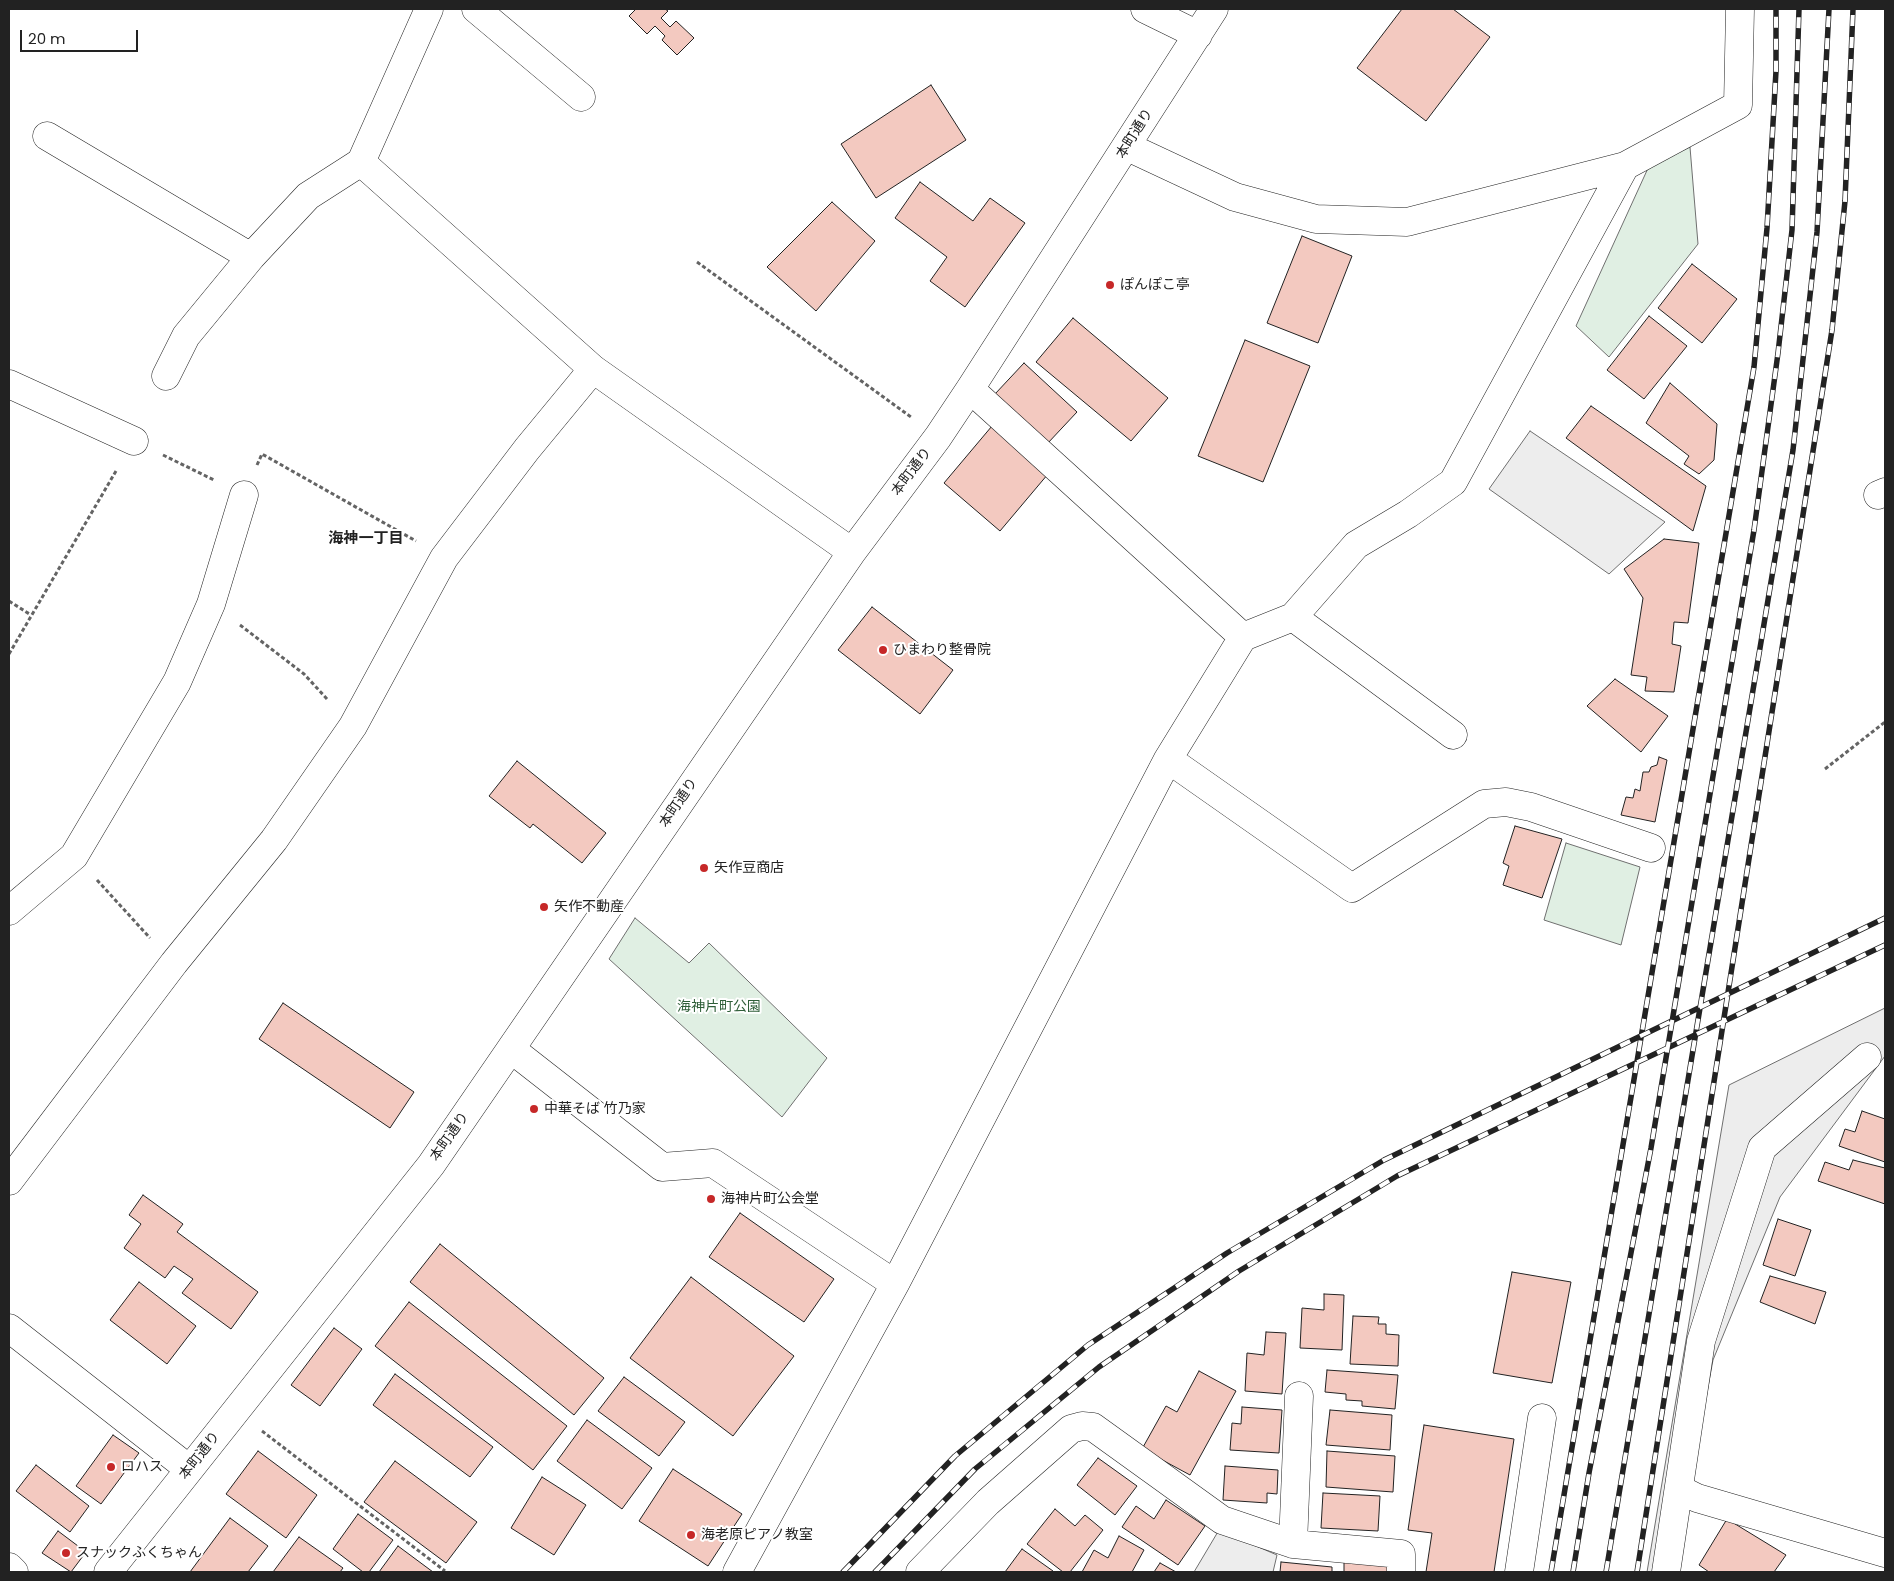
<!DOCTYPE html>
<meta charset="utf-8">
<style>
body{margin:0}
#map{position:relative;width:1894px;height:1581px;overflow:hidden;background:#fff;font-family:Poppins,sans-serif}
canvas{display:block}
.frame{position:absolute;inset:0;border:10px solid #222;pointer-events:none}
.scale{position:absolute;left:20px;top:30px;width:118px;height:22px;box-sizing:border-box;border:2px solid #222;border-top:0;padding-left:6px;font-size:15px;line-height:18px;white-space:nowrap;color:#222;-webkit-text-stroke:4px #fff;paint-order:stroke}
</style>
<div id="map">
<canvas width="1894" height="1581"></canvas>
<div class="frame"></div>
<div class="scale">20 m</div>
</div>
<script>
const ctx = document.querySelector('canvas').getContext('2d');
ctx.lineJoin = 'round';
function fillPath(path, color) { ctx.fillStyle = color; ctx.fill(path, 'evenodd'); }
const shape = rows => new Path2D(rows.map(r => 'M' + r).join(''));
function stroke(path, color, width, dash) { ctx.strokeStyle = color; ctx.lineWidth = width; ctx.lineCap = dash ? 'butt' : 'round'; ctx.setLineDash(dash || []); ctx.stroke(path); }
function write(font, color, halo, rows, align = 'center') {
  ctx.font = font + ' Poppins,"Noto Sans JP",sans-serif'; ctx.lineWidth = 4; ctx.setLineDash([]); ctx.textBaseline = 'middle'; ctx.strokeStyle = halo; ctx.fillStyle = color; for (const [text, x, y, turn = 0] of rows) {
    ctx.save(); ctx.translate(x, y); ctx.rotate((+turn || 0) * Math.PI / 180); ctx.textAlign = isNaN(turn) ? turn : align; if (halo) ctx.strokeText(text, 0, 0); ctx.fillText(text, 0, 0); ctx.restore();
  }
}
const green = shape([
 [1690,147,1698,244,1609,357,1576,326,1649,166,1690,147],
 [1566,843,1640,867,1621,945,1544,920,1566,843],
 [635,918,689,963,709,943,827,1058,782,1117,609,959,635,918]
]);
fillPath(green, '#e0efe3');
stroke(green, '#6f6f6f', 1);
const parking = shape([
 [1530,431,1665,522,1609,574,1489,489,1530,431],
 [1885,1008,1885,1056,1780,1197,1713,1360,1687,1501,1677,1572,1647,1572,1729,1085,1885,1008],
 [1219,1530,1277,1555,1273,1572,1194,1572,1219,1530]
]);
fillPath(parking, '#ededed');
stroke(parking, '#6f6f6f', 1);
const building = shape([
 [636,9,665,9,668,11,661,18,670,27,676,21,694,38,677,55,662,40,665,36,655,26,647,34,629,16,636,9],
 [1402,9,1453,9,1490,37,1426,121,1357,68,1402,9],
 [931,85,966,140,876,198,841,144,931,85],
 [920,182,973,221,990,198,1025,223,965,307,930,281,947,257,895,218,920,182],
 [832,202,875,241,816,311,767,267,832,202],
 [1302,236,1352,256,1318,343,1267,323,1302,236],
 [1692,264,1737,299,1702,343,1658,308,1692,264],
 [1649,316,1687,346,1644,399,1607,370,1649,316],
 [1073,318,1168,398,1131,441,1036,362,1073,318],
 [1245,340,1310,366,1263,482,1198,456,1245,340],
 [1024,363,1077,412,1047,444,995,394,1024,363],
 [1670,383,1717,424,1714,460,1699,474,1684,464,1689,456,1646,423,1670,383],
 [1591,406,1706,486,1693,531,1566,438,1591,406],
 [992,426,1048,474,1000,531,944,483,992,426],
 [1664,539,1699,543,1688,623,1674,622,1672,644,1681,646,1674,692,1645,691,1647,677,1631,675,1643,598,1624,569,1664,539],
 [872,607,953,670,920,714,838,650,872,607],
 [1615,679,1668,716,1641,752,1587,706,1615,679],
 [1659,757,1667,760,1655,822,1621,815,1626,797,1633,798,1635,789,1640,791,1643,772,1649,772,1651,767,1657,765,1659,757],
 [517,761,606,833,582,863,533,824,530,828,489,796,517,761],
 [1515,826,1562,839,1542,898,1503,885,1509,866,1503,863,1515,826],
 [283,1003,414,1092,390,1128,259,1039,283,1003],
 [1862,1111,1885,1119,1885,1162,1839,1146,1845,1129,1855,1132,1862,1111],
 [1853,1160,1885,1168,1885,1204,1818,1181,1825,1162,1849,1170,1853,1160],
 [143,1195,183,1224,177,1232,258,1292,231,1329,182,1293,193,1279,174,1266,165,1278,124,1248,141,1224,129,1215,143,1195],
 [740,1213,834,1279,804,1322,709,1257,740,1213],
 [1778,1219,1811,1230,1795,1276,1763,1265,1778,1219],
 [440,1244,604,1378,574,1415,410,1282,440,1244],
 [1512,1272,1571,1282,1552,1383,1493,1373,1512,1272],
 [1770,1276,1826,1292,1815,1324,1760,1302,1770,1276],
 [691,1277,794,1356,733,1436,630,1358,691,1277],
 [139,1282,196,1326,167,1364,110,1320,139,1282],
 [1324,1294,1344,1295,1342,1350,1300,1348,1302,1308,1324,1310,1324,1294],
 [409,1302,567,1426,533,1470,375,1346,409,1302],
 [1353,1316,1379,1317,1378,1324,1386,1324,1386,1334,1399,1335,1398,1366,1350,1364,1353,1316],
 [334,1328,362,1349,320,1406,291,1385,334,1328],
 [1266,1332,1286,1333,1282,1394,1245,1391,1247,1353,1264,1355,1266,1332],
 [1327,1370,1398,1375,1395,1409,1362,1406,1362,1401,1346,1400,1346,1394,1325,1392,1327,1370],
 [1199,1371,1236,1391,1190,1475,1142,1449,1166,1406,1177,1412,1199,1371],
 [395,1374,493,1447,470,1477,373,1405,395,1374],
 [624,1377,685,1422,659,1456,598,1411,624,1377],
 [1242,1407,1282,1410,1279,1453,1230,1450,1232,1423,1241,1424,1242,1407],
 [1330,1410,1392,1415,1390,1450,1326,1445,1330,1410],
 [587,1420,652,1468,622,1509,557,1461,587,1420],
 [1424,1425,1514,1439,1494,1572,1426,1572,1432,1533,1408,1530,1424,1425],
 [113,1435,139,1453,101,1504,76,1486,113,1435],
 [258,1451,317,1495,286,1538,226,1494,258,1451],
 [1327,1451,1395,1456,1393,1492,1326,1487,1327,1451],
 [1098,1458,1137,1486,1115,1515,1077,1485,1098,1458],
 [395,1461,477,1522,446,1563,364,1502,395,1461],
 [36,1465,89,1506,70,1532,16,1491,36,1465],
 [1225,1466,1278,1470,1277,1494,1267,1493,1267,1503,1223,1500,1225,1466],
 [673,1469,742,1514,708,1566,639,1521,673,1469],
 [542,1477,586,1505,554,1555,511,1528,542,1477],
 [1323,1493,1380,1496,1378,1531,1321,1528,1323,1493],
 [1166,1500,1205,1526,1178,1565,1122,1527,1136,1506,1154,1519,1166,1500],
 [1055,1509,1075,1526,1085,1515,1103,1530,1070,1572,1063,1572,1027,1544,1055,1509],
 [358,1514,393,1540,369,1572,363,1572,333,1549,358,1514],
 [230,1518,268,1546,248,1572,190,1572,230,1518],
 [1727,1519,1786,1555,1774,1572,1709,1572,1699,1565,1727,1519],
 [58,1531,86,1552,71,1572,42,1553,58,1531],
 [1119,1536,1144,1550,1132,1572,1082,1572,1094,1550,1108,1558,1119,1536],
 [299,1537,343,1568,340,1572,273,1572,299,1537],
 [398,1546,433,1572,379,1572,398,1546],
 [1022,1549,1053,1571,1052,1572,1005,1572,1022,1549],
 [1281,1562,1332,1567,1332,1572,1280,1572,1281,1562],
 [1344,1562,1389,1565,1389,1572,1344,1572,1344,1562],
 [1160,1563,1176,1572,1154,1572,1160,1563]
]);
fillPath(building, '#f3c9c0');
stroke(building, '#222', 1);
const minor = shape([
 [476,9,581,97],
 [1145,9,1198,35],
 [47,136,251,257],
 [1128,147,1235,197,1316,219,1407,222,1625,166,1738,105,1740,9],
 [361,162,593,369,852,552],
 [166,376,186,336,251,257,308,196,361,162,429,9],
 [9,384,134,441],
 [970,389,1243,637],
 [1878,495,1885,492],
 [1293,617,1453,735],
 [1168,759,1352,888,1484,804,1506,802,1531,807,1651,848],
 [9,911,74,856,177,682,211,604,244,495],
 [511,1049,662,1167,713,1163,895,1284],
 [9,1181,174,963,274,840,353,726,444,558,527,449,593,369],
 [9,1328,189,1469],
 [1679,1489,1697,1498,1885,1553],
 [1293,1544,1299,1396],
 [9,1567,14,1572],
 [108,1572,431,1165,852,552,938,437,970,389,1214,9],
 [737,1572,895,1284,1168,759,1243,637,1293,617,1356,545,1408,514,1453,482,1625,166],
 [920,1572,988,1502,1071,1429,1082,1426,1093,1427,1222,1520,1293,1544,1401,1554,1401,1572],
 [1519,1572,1542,1418],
 [1666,1572,1701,1341,1762,1148,1867,1057]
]);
stroke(minor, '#222', 29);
stroke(shape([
 [697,262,911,417],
 [163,455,214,480],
 [257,465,262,454,416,541],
 [9,601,31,615],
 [240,625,304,674,328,700],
 [9,654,116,471],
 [1825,769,1885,722],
 [97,880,150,938],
 [262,1431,445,1571]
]), '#646464', 3, [4, 2.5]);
stroke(minor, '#fff', 28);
const rail = shape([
 [843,1572,955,1456,1088,1345,1227,1253,1384,1160,1885,918],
 [875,1572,975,1469,1099,1367,1239,1271,1397,1176,1885,945],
 [1551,1572,1754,367,1767,228,1776,71,1776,9],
 [1573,1572,1589,1473,1651,1148,1754,530,1778,353,1792,230,1799,9],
 [1606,1572,1793,450,1817,232,1829,9],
 [1637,1572,1832,330,1845,201,1853,9]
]);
stroke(rail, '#222', 5.5);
stroke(rail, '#fff', 4, [11]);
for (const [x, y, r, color] of [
 [1110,285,5,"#c62828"],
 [883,650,5,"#c62828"],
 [704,868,5,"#c62828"],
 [544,907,5,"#c62828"],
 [534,1109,5,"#c62828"],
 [711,1199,5,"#c62828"],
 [111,1467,5,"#c62828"],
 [691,1535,5,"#c62828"],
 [66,1553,5,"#c62828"]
]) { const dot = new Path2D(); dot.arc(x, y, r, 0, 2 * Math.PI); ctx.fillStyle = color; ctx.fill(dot); stroke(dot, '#fff', 2); }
write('14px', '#222', '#fff', [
 ["本町通り",1135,134,-58],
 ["本町通り",912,472,-53],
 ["本町通り",679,803,-56],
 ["本町通り",450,1137,-55],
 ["本町通り",200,1456,-52]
]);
write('14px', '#222', '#fff', [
 ["ぽんぽこ亭",1120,285],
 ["ひまわり整骨院",893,650],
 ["矢作豆商店",714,868],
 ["矢作不動産",554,907],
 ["中華そば 竹乃家",544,1109],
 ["海神片町公会堂",721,1199],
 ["ロハス",121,1467],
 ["海老原ピアノ教室",701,1535],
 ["スナックふくちゃん",76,1553]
], 'left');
write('14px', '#2f5e38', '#fff', [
 ["海神片町公園",719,1007]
]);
write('bold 15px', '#222', '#fff', [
 ["海神一丁目",366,539]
]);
</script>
